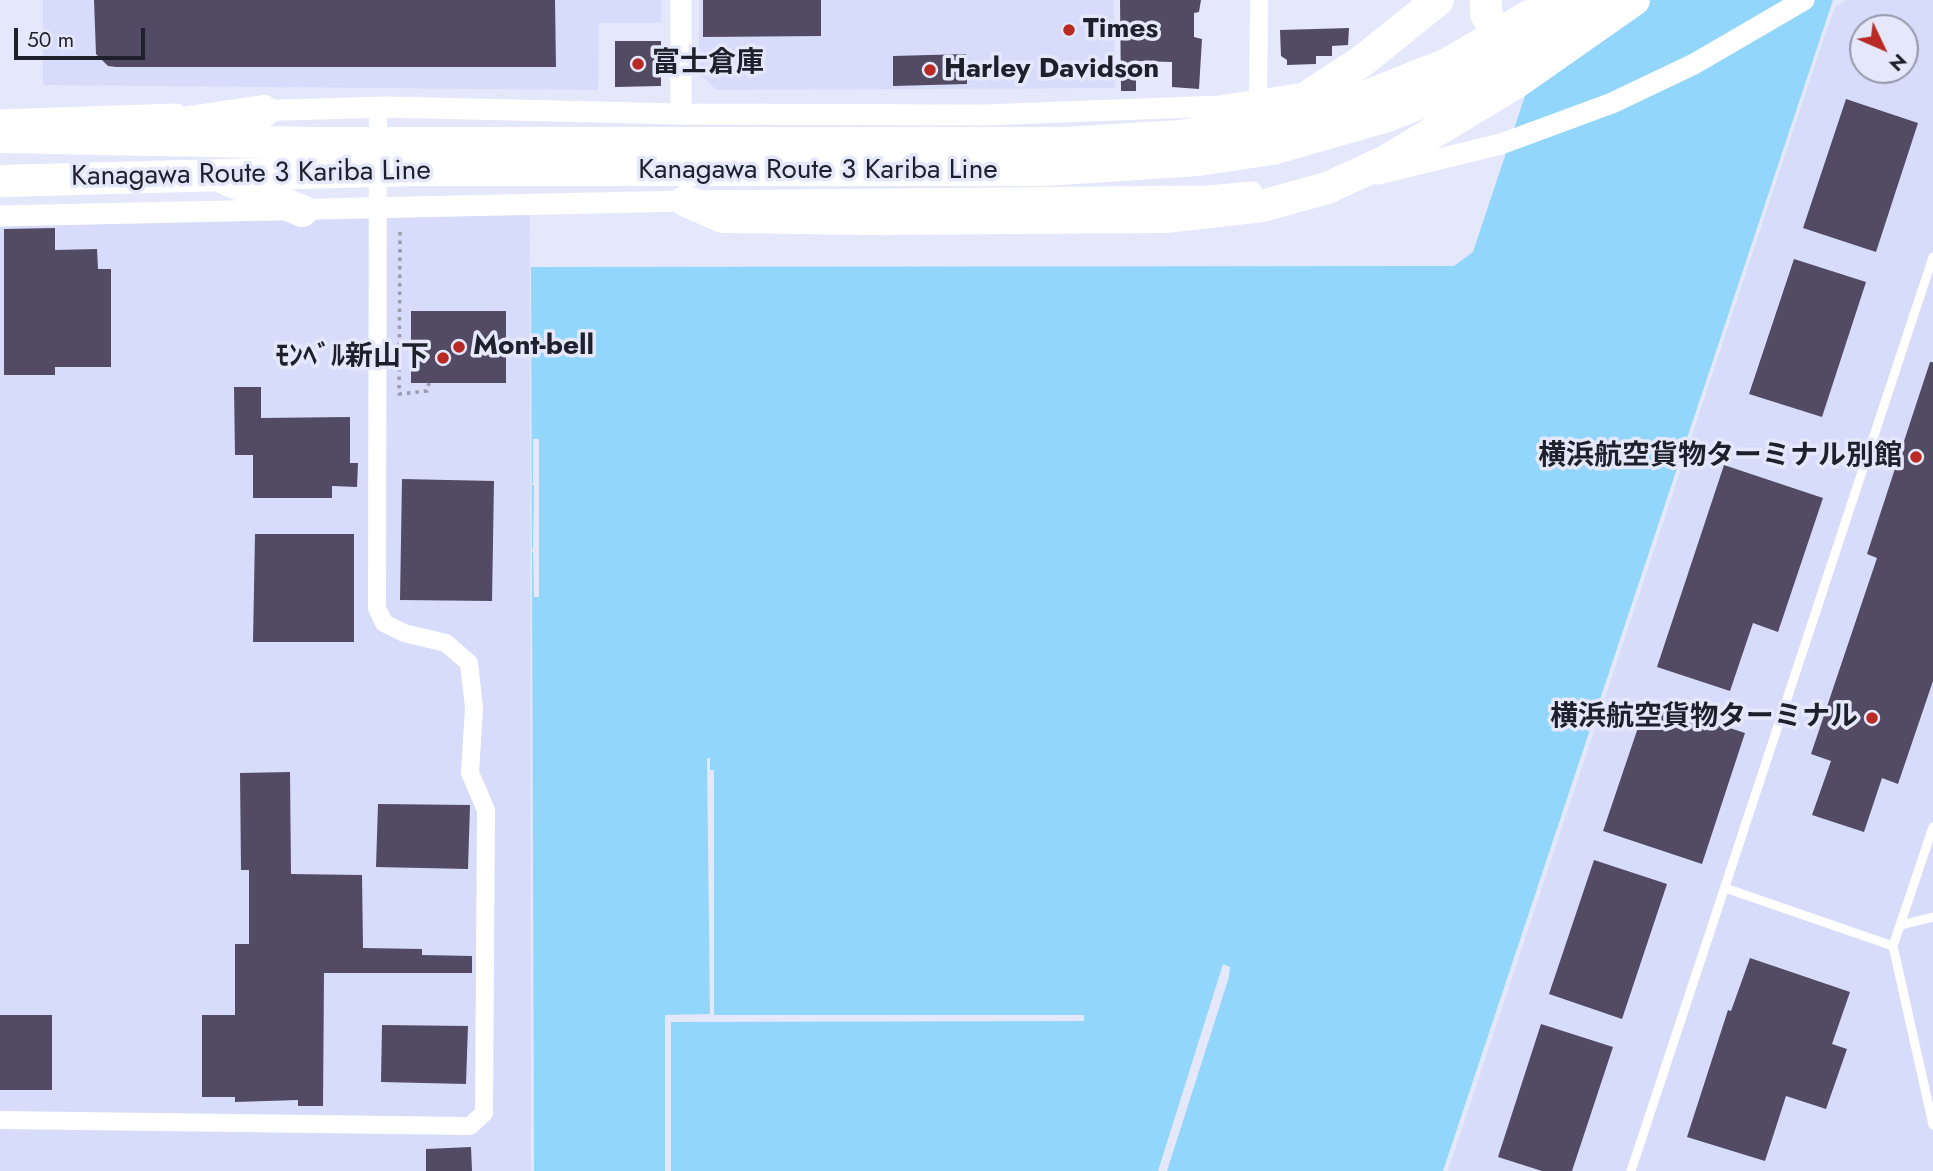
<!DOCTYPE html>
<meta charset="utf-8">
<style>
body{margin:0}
#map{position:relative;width:1933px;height:1171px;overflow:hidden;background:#e5e8fb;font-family:Jost,sans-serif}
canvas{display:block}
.north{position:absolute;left:1849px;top:14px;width:70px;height:70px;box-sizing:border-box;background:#e5e8fb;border:2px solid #9598a8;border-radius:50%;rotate:134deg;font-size:19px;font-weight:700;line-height:28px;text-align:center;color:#1e202b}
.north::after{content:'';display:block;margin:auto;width:24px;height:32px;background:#b92a24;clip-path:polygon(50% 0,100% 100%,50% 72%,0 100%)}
.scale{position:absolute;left:14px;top:28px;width:131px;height:32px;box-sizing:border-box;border:4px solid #1e202b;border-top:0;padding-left:9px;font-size:21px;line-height:24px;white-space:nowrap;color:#1e202b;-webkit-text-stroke:5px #e5e8fb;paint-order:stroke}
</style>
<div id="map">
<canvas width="1933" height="1171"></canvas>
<div class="north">N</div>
<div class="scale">50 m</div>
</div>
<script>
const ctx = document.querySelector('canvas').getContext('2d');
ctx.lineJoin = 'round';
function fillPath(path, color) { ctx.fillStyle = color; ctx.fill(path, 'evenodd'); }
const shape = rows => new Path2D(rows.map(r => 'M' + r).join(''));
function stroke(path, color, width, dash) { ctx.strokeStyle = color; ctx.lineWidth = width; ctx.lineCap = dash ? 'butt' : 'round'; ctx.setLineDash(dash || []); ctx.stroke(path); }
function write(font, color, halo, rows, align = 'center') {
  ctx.font = font + ' Jost,"Noto Sans JP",sans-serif'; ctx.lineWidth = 7; ctx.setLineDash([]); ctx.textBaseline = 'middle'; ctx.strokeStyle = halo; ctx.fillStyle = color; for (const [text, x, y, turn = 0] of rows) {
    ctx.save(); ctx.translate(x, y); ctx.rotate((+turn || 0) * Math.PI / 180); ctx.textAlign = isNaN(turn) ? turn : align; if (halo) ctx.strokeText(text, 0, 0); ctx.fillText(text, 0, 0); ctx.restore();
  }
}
fillPath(shape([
 [43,0,661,0,661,23,599,23,598,90,43,85],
 [699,0,1114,0,1115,88,717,90,699,74],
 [1847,0,1933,0,1933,1171,1448,1171,1820,50,1835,7],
 [1863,28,1905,28,1905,70,1863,70],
 [530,204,531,1171,0,1171,0,218]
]), '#d6dcfa');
fillPath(shape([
 [1557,0,1833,0,1443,1171,534,1171,531,267,1454,266,1473,252]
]), '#92d6fc');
fillPath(shape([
 [533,439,539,439,539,597,534,597,533,552,531,550,533,549,534,485,530,485,533,483],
 [707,758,710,758,710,770,714,770,714,1015,1084,1015,1084,1021,671,1022,671,1171,665,1171,665,1015,710,1014],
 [1223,964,1230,967,1229,977,1167,1171,1158,1171]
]), '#e5e8fb');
fillPath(shape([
 [94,0,555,0,556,67,116,67,108,66,96,54],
 [703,0,821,0,821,36,703,37],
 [1120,0,1201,0,1199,12,1194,13,1194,37,1202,39,1199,89,1172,87,1172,62,1136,61,1136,91,1121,91],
 [1349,28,1348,45,1332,46,1332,56,1316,56,1316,64,1287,65,1287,60,1281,56,1280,30],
 [615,41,661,41,661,86,615,87],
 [966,54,967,84,893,86,893,56],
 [1846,99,1918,123,1876,252,1803,228],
 [55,228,55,250,97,249,98,269,111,269,111,367,55,367,55,375,4,375,4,229],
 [1794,259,1866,282,1822,417,1749,394],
 [411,311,506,311,506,383,411,383],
 [1930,362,1933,362,1933,681,1898,784,1882,778,1864,832,1812,815,1831,761,1811,754,1877,558,1867,554],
 [234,387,261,387,261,418,350,417,350,463,358,463,357,487,332,486,332,498,253,498,253,455,235,455],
 [1724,465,1823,498,1778,632,1753,623,1730,691,1657,667],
 [402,479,494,481,492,601,400,600],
 [255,534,354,534,354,642,253,642],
 [1647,701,1745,733,1702,864,1603,831],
 [290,772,291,874,362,875,363,948,422,949,422,955,472,956,472,973,324,973,323,1106,298,1106,298,1100,235,1102,235,1097,202,1097,202,1015,235,1015,235,944,249,944,249,870,241,870,240,773],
 [378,804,470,805,468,869,376,867],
 [1594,860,1667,884,1622,1019,1549,994],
 [1750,958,1850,992,1832,1044,1847,1049,1826,1109,1786,1096,1765,1161,1687,1137,1728,1010,1731,1011],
 [0,1015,52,1015,52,1090,0,1090],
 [1541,1024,1613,1047,1572,1171,1542,1171,1498,1157],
 [382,1025,468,1026,466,1084,381,1082],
 [471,1147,472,1171,426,1171,426,1149]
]), '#534b64');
stroke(shape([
 [400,232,399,394,427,391,429,383]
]), '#999cab', 3.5, [3.5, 5]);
stroke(shape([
 [1933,827,1893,946,1933,1125],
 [1725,888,1893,946],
 [1901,925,1933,917],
 [1631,1171,1933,257]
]), '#fff', 9);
stroke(shape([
 [1258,102,1259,0],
 [0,1120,470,1126,484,1113,486,810,470,773,474,708,469,663,446,643,404,633,384,623,377,608,378,108]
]), '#fff', 18);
stroke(shape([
 [681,0,681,114],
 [250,111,387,107,681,114,984,115,1220,106,1326,90],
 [0,120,176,114],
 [1378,174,1501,144,1612,103,1694,64,1804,0],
 [0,216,686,201,1208,196,1252,192]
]), '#fff', 21);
stroke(shape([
 [1486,0,1486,14,1493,26,1504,37,1520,45],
 [1313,93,1361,62,1438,0],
 [161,126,264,111],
 [0,137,314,143,1065,143,1180,136,1278,120,1364,97,1447,64,1557,0],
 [226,179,302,211],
 [0,181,414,170,1043,170,1198,160,1272,149,1387,116,1438,96,1500,63,1600,0],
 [686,201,723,217,871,219,1165,217,1262,206,1327,188,1386,161,1517,82,1634,0]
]), '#fff', 32);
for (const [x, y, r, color] of [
 [1069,30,7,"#b92a24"],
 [638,64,7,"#b92a24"],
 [930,70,7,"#b92a24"],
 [459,347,7,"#b92a24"],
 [443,358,7,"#b92a24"],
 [1916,457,7,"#b92a24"],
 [1872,718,7,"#b92a24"]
]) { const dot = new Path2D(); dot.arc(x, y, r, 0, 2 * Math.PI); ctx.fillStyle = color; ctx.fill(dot); stroke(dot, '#e5e8fb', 2.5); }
write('bold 28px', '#1e202b', '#e5e8fb', [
 ["Times",1083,30],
 ["富士倉庫",652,64],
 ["Harley Davidson",944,70],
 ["Mont-bell",473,347],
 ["ﾓﾝﾍﾞﾙ新山下",429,358,"right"],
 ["横浜航空貨物ターミナル別館",1902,457,"right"],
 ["横浜航空貨物ターミナル",1858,718,"right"]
], 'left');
write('28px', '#1e202b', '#e5e8fb', [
 ["Kanagawa Route 3 Kariba Line",818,171],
 ["Kanagawa Route 3 Kariba Line",251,175,-1]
]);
</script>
